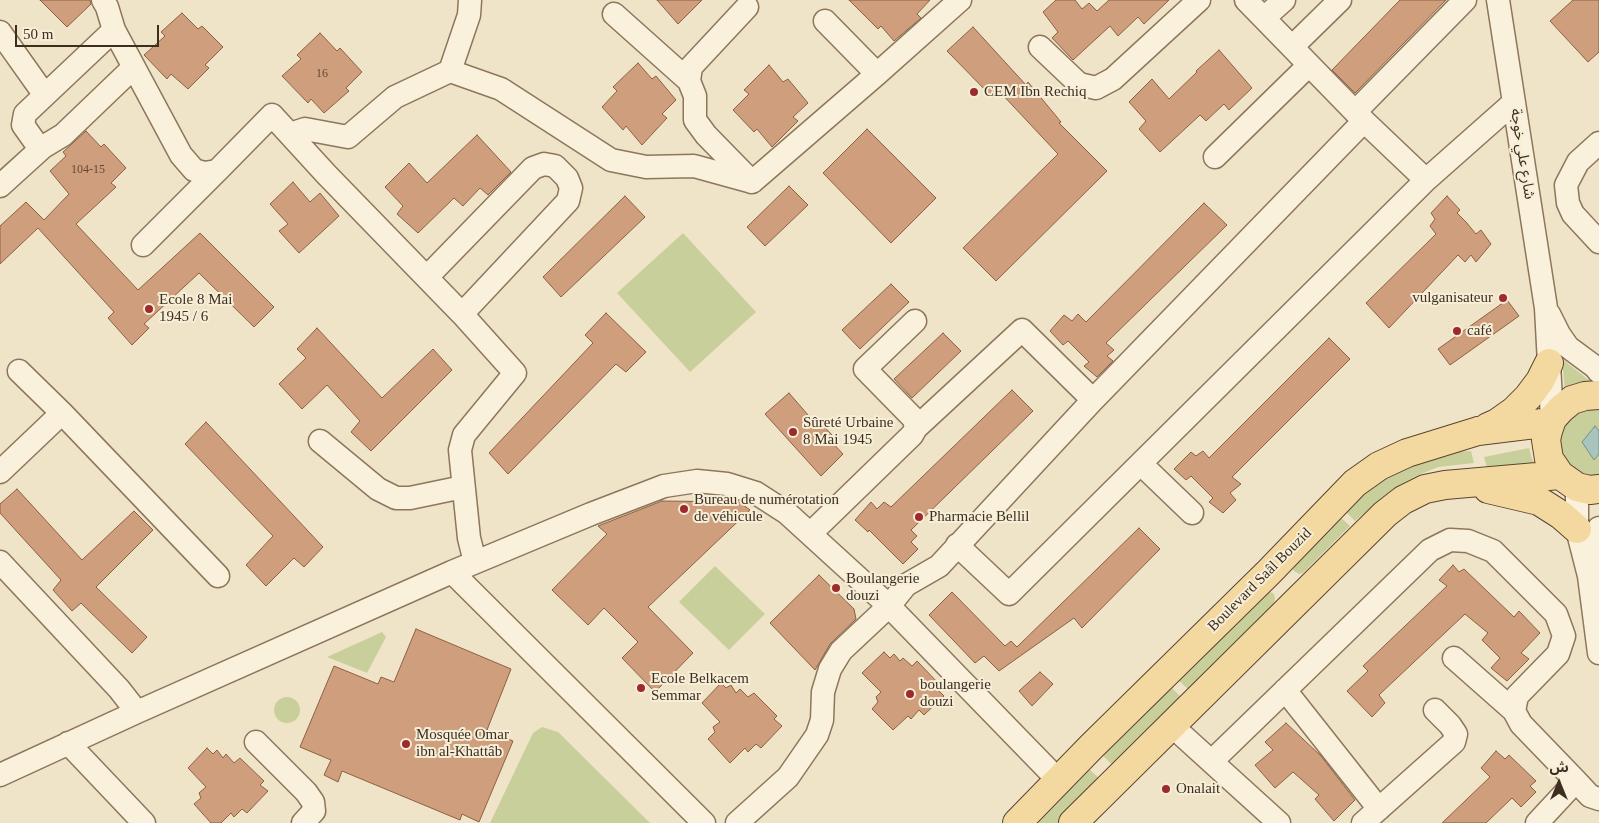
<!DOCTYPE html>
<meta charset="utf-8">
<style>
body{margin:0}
#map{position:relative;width:1599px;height:823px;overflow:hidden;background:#f0e4c8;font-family:"Times New Roman","Noto Sans Arabic",serif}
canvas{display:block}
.north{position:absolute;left:1534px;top:758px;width:50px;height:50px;-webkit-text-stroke:4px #f7eed8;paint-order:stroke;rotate:0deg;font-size:14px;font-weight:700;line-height:20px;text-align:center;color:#3d2e20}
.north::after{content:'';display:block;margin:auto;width:18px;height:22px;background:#3d2e20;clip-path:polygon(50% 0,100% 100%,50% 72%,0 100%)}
.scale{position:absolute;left:15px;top:25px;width:144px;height:22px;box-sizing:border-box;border:2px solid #3d2e20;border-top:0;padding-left:6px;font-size:15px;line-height:18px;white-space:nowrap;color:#3d2e20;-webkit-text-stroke:4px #f7eed8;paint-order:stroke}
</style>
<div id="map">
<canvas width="1599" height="823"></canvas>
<div class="north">ش</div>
<div class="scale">50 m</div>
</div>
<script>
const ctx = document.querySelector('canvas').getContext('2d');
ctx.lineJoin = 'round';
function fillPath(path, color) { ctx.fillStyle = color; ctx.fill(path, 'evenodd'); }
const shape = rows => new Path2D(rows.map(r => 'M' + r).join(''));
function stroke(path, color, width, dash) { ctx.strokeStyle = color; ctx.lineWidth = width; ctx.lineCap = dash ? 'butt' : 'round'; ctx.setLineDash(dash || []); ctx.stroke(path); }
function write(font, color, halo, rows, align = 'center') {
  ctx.font = font + ' "Times New Roman","Noto Sans Arabic",serif'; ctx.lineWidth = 4; ctx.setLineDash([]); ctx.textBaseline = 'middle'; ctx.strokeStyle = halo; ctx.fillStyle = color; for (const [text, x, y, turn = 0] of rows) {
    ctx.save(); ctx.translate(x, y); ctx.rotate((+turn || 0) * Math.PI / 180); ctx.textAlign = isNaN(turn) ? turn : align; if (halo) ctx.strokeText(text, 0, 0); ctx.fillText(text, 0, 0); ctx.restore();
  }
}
fillPath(shape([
 [683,233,756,312,690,372,617,293],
 [1562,359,1590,381,1565,391],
 [1599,408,1599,477,1587,477,1569,468,1560,451,1560,431,1565,422,1580,410],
 [1529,448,1532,459,1539,469,1487,468,1484,457],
 [1471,451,1474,463,1438,467,1416,476,1399,485,1385,495,1355,521,1345,511,1356,500,1398,471,1451,452],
 [1338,515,1350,526,1303,573,1299,574,1294,571,1292,567],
 [715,566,765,614,729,650,679,602],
 [1267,591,1273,593,1274,595,1275,598,1274,603,1189,690,1177,679],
 [382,632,386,637,367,673,327,657],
 [1170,686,1182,698,1116,768,1103,756],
 '274 710a13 13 0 1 1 26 0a13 13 0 1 1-26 0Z',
 [542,727,558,732,650,823,490,823,533,733],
 [1088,768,1101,780,1060,823,1036,823]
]), '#c9cf9b');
const water = shape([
 [1595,426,1599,431,1599,454,1594,460,1582,442,1595,426]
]);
fillPath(water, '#a9c4bc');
stroke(water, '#6f938a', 1);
const building = shape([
 [40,0,90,0,91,4,67,27,40,0],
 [657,0,702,0,678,24,657,0],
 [849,0,930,0,917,14,921,18,894,41,881,26,878,29,849,0],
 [1056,0,1075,0,1082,9,1089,3,1097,11,1109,0,1169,0,1144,24,1138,17,1118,36,1110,26,1073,60,1052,38,1058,32,1043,12,1056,0],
 [1400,0,1446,0,1355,93,1332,70,1400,0],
 [1573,0,1599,0,1599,52,1588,62,1550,21,1573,0],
 [182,13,198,29,202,26,223,47,205,65,209,68,188,89,171,74,167,79,144,55,165,36,161,32,182,13],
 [973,27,1026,85,1028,82,1061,122,1059,123,1107,171,996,281,963,248,1058,154,999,91,993,98,947,51,973,27],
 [320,33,337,51,340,48,362,72,346,88,349,91,324,113,311,99,308,103,282,76,301,59,297,55,320,33],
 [1219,50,1252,88,1229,110,1224,104,1206,121,1200,115,1160,152,1139,129,1146,121,1129,102,1152,79,1169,99,1197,72,1196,71,1219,50],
 [638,63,652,79,656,76,676,100,662,114,667,118,642,145,626,126,623,130,602,107,617,91,613,87,638,63],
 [769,65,783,82,788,79,808,103,793,117,798,121,772,147,757,129,754,132,733,110,749,94,744,90,769,65],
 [867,129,936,198,891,243,823,173,867,129],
 [86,131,101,147,104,144,126,168,111,183,116,187,76,224,138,290,200,233,274,307,254,327,199,273,144,324,149,328,132,345,108,318,114,312,38,228,0,264,0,226,26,202,44,220,69,194,50,171,66,156,63,152,86,131],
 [477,135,511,172,488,195,480,188,463,206,454,198,418,233,397,214,403,206,385,187,409,163,427,183,477,135],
 [293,182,310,202,320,193,339,216,299,253,279,231,288,224,270,204,293,182],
 [789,186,808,205,765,246,747,227,789,186],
 [625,196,645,217,561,297,543,277,625,196],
 [1447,196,1460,210,1457,213,1466,222,1476,234,1481,230,1491,244,1476,262,1471,255,1465,262,1458,255,1389,328,1366,303,1436,234,1430,226,1435,219,1431,213,1447,196],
 [1204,203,1227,225,1106,343,1114,350,1107,356,1113,361,1097,377,1084,366,1089,362,1068,341,1063,345,1050,331,1064,315,1072,321,1078,314,1086,322,1204,203],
 [891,284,909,302,860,349,842,330,891,284],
 [1507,300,1519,316,1450,365,1438,349,1507,300],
 [606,313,646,352,626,372,616,364,508,474,489,453,593,343,585,335,606,313],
 [317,328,382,398,433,349,452,370,371,451,351,432,360,421,327,385,302,409,279,384,306,358,297,349,317,328],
 [943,333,961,351,912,398,894,379,943,333],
 [1329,338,1350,359,1232,477,1241,484,1230,493,1236,500,1223,513,1209,502,1213,498,1191,476,1186,480,1174,469,1191,452,1196,456,1203,451,1209,458,1329,338],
 [1012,390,1033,411,911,530,917,536,911,542,918,549,903,564,869,530,868,532,855,520,871,502,877,509,884,502,891,507,1012,390],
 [789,393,815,423,818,420,832,435,829,439,843,454,821,476,765,414,789,393],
 [206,422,323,547,304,567,294,558,266,586,246,565,273,536,185,444,206,422],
 [17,489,82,560,134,511,153,530,96,587,147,637,132,653,81,603,72,611,53,590,61,580,0,513,0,504,17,489],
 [662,501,739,502,750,510,648,607,693,653,655,692,622,658,638,642,604,608,588,625,552,590,607,534,598,526,662,501],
 [1139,528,1160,549,1082,628,1074,618,999,671,984,656,975,663,929,615,952,592,1005,646,1011,641,1017,647,1139,528],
 [1453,565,1459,572,1464,569,1514,617,1519,611,1540,633,1521,653,1529,659,1507,681,1491,668,1500,658,1482,640,1488,633,1465,614,1379,695,1385,703,1372,717,1347,691,1368,671,1363,666,1447,586,1439,580,1453,565],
 [819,575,854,609,856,619,830,644,815,670,770,623,819,575],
 [416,629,511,669,487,730,513,741,479,822,462,814,460,820,342,771,338,782,324,775,331,760,300,747,334,666,378,684,381,677,394,682,416,629],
 [884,652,890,658,894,654,900,661,903,658,912,666,917,661,941,686,937,689,944,696,924,715,919,710,911,719,908,716,893,730,872,709,878,702,876,697,881,692,862,673,884,652],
 [1040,672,1053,684,1032,706,1019,691,1040,672],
 [721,683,726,688,731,685,736,693,740,689,748,697,754,693,777,716,774,719,782,726,761,748,756,744,748,752,745,748,730,763,708,739,715,732,713,727,720,722,702,703,721,683],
 [1286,723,1321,756,1355,800,1334,821,1315,799,1319,795,1293,772,1275,788,1255,765,1273,750,1265,742,1286,723],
 [207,748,213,754,217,750,223,758,226,754,234,763,240,758,264,781,260,785,268,791,247,813,242,809,234,817,231,813,221,823,211,823,194,804,201,798,199,793,206,787,188,768,207,748],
 [1496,751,1505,759,1509,755,1536,781,1530,786,1536,792,1521,807,1512,798,1486,823,1442,823,1490,777,1481,768,1496,751]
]);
fillPath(building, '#cf9f7d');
stroke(building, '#8d5f41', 1);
const minor = shape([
 [103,0,107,7,114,30,181,155,194,170,204,173,217,171,272,115,326,174,462,314,515,373,464,435,460,450,469,538,475,562],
 [1246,0,1364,121,1426,180],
 [1498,0,1546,308,1552,419],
 [747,7,691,67,689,81,695,96,695,120,706,135,751,181],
 [614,14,689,81],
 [1264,18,1284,0],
 [825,21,877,74],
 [0,32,44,94],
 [1040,47,1079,84,1096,88,1113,79,1199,0],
 [1292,47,1340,0],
 [450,71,501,89,611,160,646,167,694,166,752,182],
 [1355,112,1465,0],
 [290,134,305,129,348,137,395,97,450,71,469,15,470,0],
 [1599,143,1578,162,1566,185,1568,203,1573,214,1599,242],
 [40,149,23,125,25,114,114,30],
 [1215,157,1309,65],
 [752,182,877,74,960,0],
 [0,186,43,147,63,135,134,67],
 [143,245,217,171],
 [427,277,533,168,544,164,555,166,567,178,571,188,568,201,462,314],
 [1549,314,1559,334,1568,347,1595,367,1599,372],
 [19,371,62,413,218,576],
 [916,428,1022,330,1093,400],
 [320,441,378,489,396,498,410,498,463,487],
 [1141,464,1192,513],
 [0,472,62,413],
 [1577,487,1577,529,1589,576,1599,653],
 [810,534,912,435,916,428,914,419,865,369,915,321],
 [957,545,1009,594,1426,180,1513,103],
 [0,562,119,689,137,712],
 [1590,570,1599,528],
 [452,572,704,823],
 [1454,658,1514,711],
 [1285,690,1379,809],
 [1171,725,1279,823],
 [256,742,306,792,313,802,314,811,303,823],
 [68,743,144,823],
 [1212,761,1430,550,1450,540,1468,541,1493,551,1556,614,1564,636,1558,654,1517,696,1514,711,1521,724,1576,781,1590,796,1599,799],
 [0,775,137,712,452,572,591,514,664,486,697,481,727,484,756,493,787,513,889,606,841,651,830,669,823,692,822,720,817,735,788,777,737,823],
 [1058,780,889,606,906,585,939,566,1093,400,1364,121],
 [1363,823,1454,742,1456,734,1450,725,1435,710],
 [1537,823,1576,781]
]);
const major = shape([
 [1599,395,1585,396,1572,400,1561,409,1552,419,1548,431,1546,440,1549,459,1560,475,1577,487,1590,490,1599,489],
 [1488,427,1497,423,1514,411,1528,397,1540,381,1549,363],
 [1488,489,1539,501,1561,515,1577,529],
 [1017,823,1092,746,1269,572,1355,483,1379,466,1407,453,1478,431,1551,422],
 [1073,823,1385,514,1403,500,1425,489,1445,485,1560,475]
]);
stroke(minor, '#8d765c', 25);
stroke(major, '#5b4430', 30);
stroke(minor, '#faf1dc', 22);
stroke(major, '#f3d9a0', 28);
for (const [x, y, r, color] of [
 [974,92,5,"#9e2a2b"],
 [1503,298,5,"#9e2a2b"],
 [149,309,5,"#9e2a2b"],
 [1457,331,5,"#9e2a2b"],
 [793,432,5,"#9e2a2b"],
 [684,509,5,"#9e2a2b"],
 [919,517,5,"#9e2a2b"],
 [836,588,5,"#9e2a2b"],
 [641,688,5,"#9e2a2b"],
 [910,694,5,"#9e2a2b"],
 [406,744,5,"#9e2a2b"],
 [1166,789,5,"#9e2a2b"]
]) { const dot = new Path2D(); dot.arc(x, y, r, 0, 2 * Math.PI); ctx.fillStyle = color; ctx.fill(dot); stroke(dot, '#f7eed8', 2); }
write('12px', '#624a37', null, [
 ["16",322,74],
 ["104-15",88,170]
]);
write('15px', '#3d2e20', '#f7eed8', [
 ["CEM Ibn Rechiq",984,92],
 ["vulganisateur",1493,298,"right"],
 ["Ecole 8 Mai",159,300],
 ["1945 / 6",159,317],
 ["café",1467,331],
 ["Sûreté Urbaine",803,423],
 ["8 Mai 1945",803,440],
 ["Bureau de numérotation",694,500],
 ["de véhicule",694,517],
 ["Pharmacie Bellil",929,517],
 ["Boulangerie",846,579],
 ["douzi",846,596],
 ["Ecole Belkacem",651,679],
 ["Semmar",651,696],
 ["boulangerie",920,685],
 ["douzi",920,702],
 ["Mosquée Omar",416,735],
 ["ibn al-Khattâb",416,752],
 ["Onalait",1176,789]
], 'left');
write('15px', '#3d2e20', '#f7eed8', [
 ["شارع علي خوجة",1522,154,81],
 ["Boulevard Saâl Bouzid",1260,580,-45]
]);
</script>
